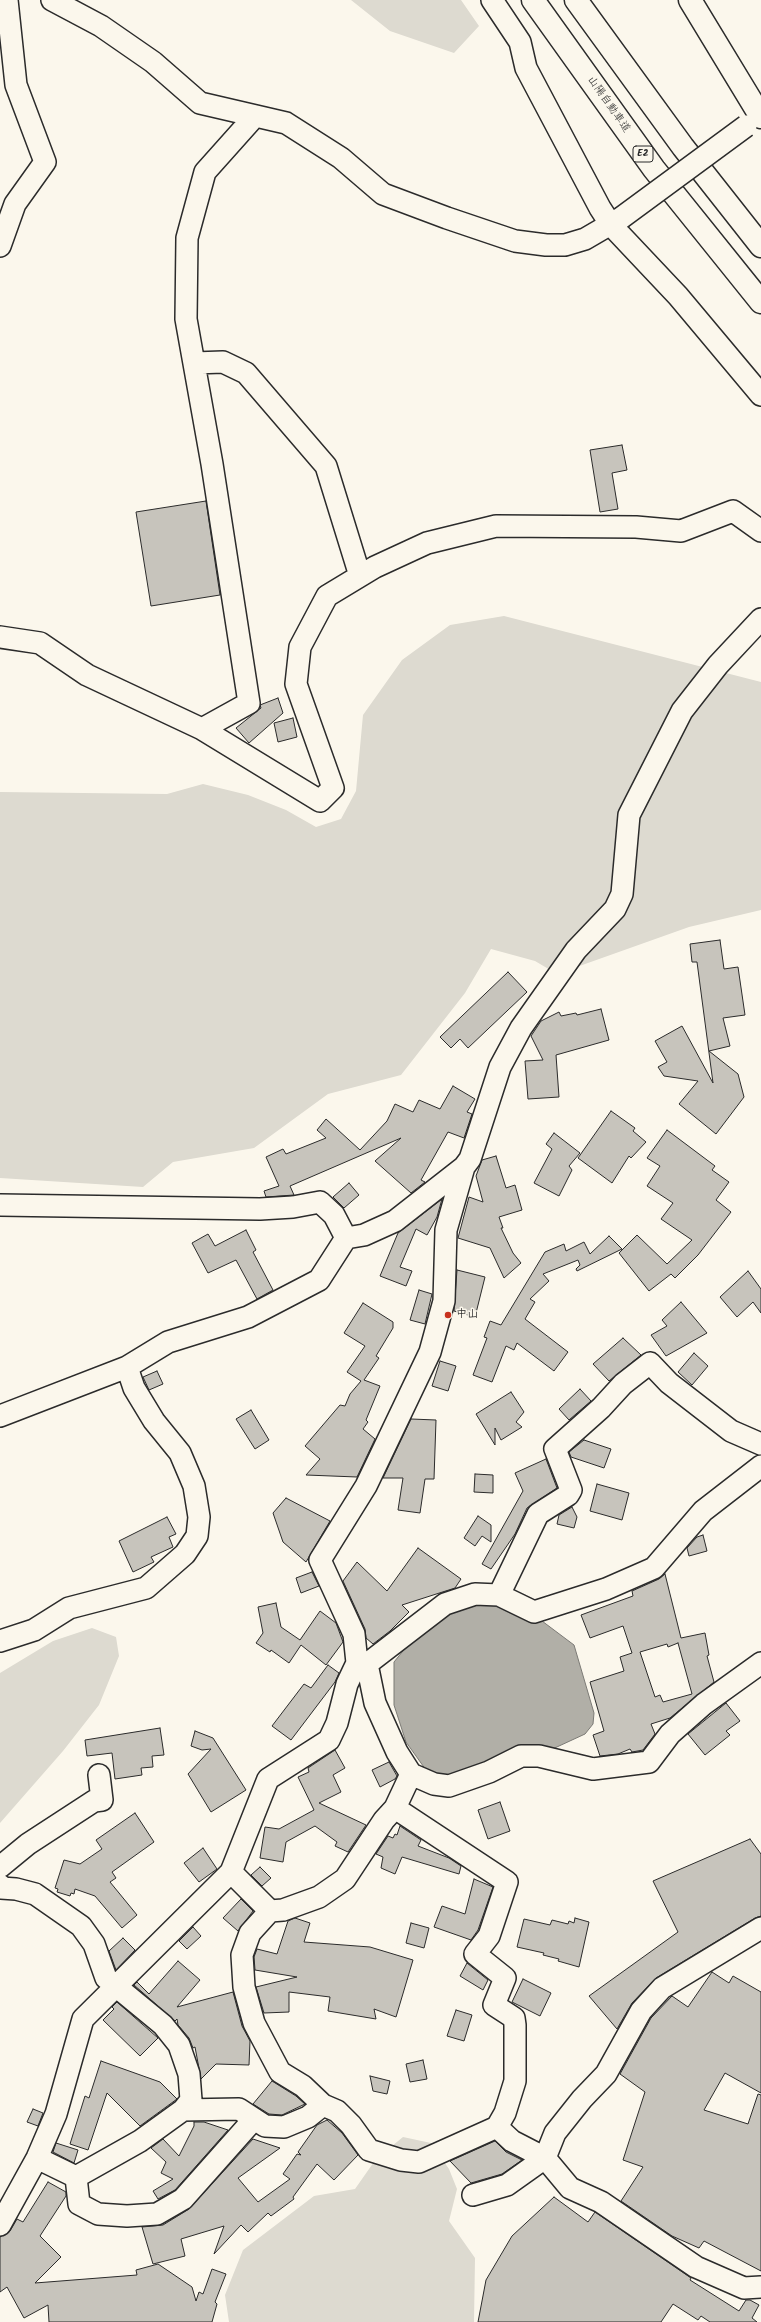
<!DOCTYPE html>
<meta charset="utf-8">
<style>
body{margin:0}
canvas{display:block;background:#fbf7ec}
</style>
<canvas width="761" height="2322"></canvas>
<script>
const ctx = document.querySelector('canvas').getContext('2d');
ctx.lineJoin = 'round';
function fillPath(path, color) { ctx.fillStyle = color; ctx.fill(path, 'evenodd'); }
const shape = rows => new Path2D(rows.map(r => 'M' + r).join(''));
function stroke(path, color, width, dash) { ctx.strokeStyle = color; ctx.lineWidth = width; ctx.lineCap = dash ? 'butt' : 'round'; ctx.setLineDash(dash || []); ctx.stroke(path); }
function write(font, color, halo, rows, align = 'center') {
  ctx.font = font + ' Kalam,"Klee One",sans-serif'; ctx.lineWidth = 3; ctx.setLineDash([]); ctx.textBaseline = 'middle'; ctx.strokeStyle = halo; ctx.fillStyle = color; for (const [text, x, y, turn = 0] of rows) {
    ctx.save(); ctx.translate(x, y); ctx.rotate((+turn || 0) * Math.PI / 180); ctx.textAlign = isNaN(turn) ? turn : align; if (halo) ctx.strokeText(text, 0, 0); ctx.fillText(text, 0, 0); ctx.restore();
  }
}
fillPath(shape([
 [351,0,461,0,479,26,454,53,390,31],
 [504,616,761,682,761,910,689,927,557,974,535,961,491,949,465,993,401,1075,328,1094,254,1148,173,1162,143,1187,0,1178,0,792,167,794,203,784,248,795,286,810,316,827,341,819,356,791,363,715,402,660,450,625],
 [92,1628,116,1637,119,1656,99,1705,63,1751,0,1823,0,1673,53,1641],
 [403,2137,431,2143,449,2169,457,2189,449,2221,475,2258,474,2322,229,2322,225,2295,243,2250,314,2196,355,2189,376,2159]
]), '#dddad0');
const water = shape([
 [467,1600,498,1602,542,1621,574,1645,594,1713,593,1724,585,1734,546,1752,446,1777,426,1770,406,1742,394,1705,394,1662,416,1635,467,1600]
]);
fillPath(water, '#b1afa7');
stroke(water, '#7b7a75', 1);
const building = shape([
 [622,445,627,470,612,473,618,509,600,512,590,450,622,445],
 [206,501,220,595,151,606,136,512,206,501],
 [278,698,283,713,249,743,236,728,261,708,260,705,278,698],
 [293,718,297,737,278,742,274,723,293,718],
 [720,940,724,969,738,967,745,1015,723,1018,730,1046,709,1051,738,1074,744,1097,716,1134,679,1104,698,1081,664,1076,658,1067,667,1062,655,1041,682,1026,713,1083,697,962,692,962,690,944,720,940],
 [508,972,527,992,468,1048,460,1039,451,1048,440,1037,508,972],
 [601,1009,609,1040,556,1055,559,1097,528,1099,525,1061,543,1060,531,1036,541,1021,559,1012,561,1016,576,1013,577,1015,601,1009],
 [453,1086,475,1099,467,1112,472,1114,464,1138,448,1132,421,1180,425,1182,411,1193,375,1161,401,1138,290,1186,294,1195,266,1197,264,1191,279,1186,266,1157,283,1149,286,1154,326,1138,317,1130,326,1119,360,1150,387,1121,395,1104,413,1112,419,1100,440,1109,453,1086],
 [611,1111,635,1128,633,1131,646,1142,631,1158,629,1156,612,1183,578,1158,611,1111],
 [667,1130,715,1166,712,1170,729,1182,716,1200,731,1212,698,1255,675,1278,671,1274,649,1291,619,1253,637,1235,667,1264,692,1240,661,1219,673,1203,647,1186,660,1166,647,1158,667,1130],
 [554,1133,580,1153,569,1166,572,1170,559,1196,534,1183,552,1149,546,1144,554,1133],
 [496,1156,506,1188,515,1185,522,1210,499,1217,503,1228,501,1228,513,1253,521,1263,504,1278,490,1248,458,1238,469,1197,483,1202,476,1176,482,1160,496,1156],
 [349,1183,359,1195,344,1208,333,1197,349,1183],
 [442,1199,437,1217,427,1235,416,1229,400,1267,412,1271,406,1286,380,1276,398,1233,442,1199],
 [246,1230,256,1250,253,1252,273,1290,257,1299,236,1260,208,1273,192,1243,208,1234,215,1246,246,1230],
 [609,1236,622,1249,577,1271,576,1269,580,1265,578,1260,543,1274,549,1281,530,1299,535,1302,525,1319,568,1352,554,1371,517,1343,514,1350,506,1346,492,1382,473,1375,487,1338,484,1337,490,1321,501,1325,545,1252,564,1244,566,1251,584,1242,590,1254,609,1236],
 [457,1270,485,1277,475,1317,454,1311,457,1270],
 [748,1271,761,1289,761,1313,753,1302,737,1317,720,1297,748,1271],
 [419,1290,432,1294,425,1324,410,1320,419,1290],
 [681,1302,707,1333,666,1356,651,1335,667,1326,662,1320,681,1302],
 [363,1303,393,1322,393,1328,376,1356,379,1358,364,1380,380,1386,366,1420,368,1422,363,1429,375,1439,357,1477,306,1475,320,1459,305,1446,340,1405,345,1406,350,1394,361,1381,347,1372,365,1346,344,1333,363,1303],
 [623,1338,641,1355,609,1381,593,1364,623,1338],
 [694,1353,708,1366,692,1385,678,1372,694,1353],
 [440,1361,456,1366,448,1391,432,1386,440,1361],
 [157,1371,163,1384,149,1390,143,1377,157,1371],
 [580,1389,591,1401,569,1420,559,1409,580,1389],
 [511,1392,524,1412,516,1422,522,1427,501,1440,495,1428,495,1445,476,1414,511,1392],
 [251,1410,269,1440,255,1449,236,1419,251,1410],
 [411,1419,436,1420,434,1479,425,1479,420,1513,398,1510,403,1478,383,1478,411,1419],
 [584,1440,611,1449,604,1468,571,1457,569,1452,584,1440],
 [546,1459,557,1488,527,1508,515,1534,491,1569,482,1564,523,1491,515,1473,546,1459],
 [475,1474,493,1475,493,1493,474,1492,475,1474],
 [597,1484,629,1493,622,1520,590,1511,597,1484],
 [286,1498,330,1521,306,1562,283,1542,273,1513,286,1498],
 [572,1507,577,1517,574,1528,557,1524,559,1515,572,1507],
 [478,1516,491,1525,491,1542,482,1536,475,1546,464,1538,478,1516],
 [167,1517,176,1534,169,1537,173,1547,151,1557,154,1562,133,1572,119,1541,167,1517],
 [703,1535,707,1551,689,1556,687,1548,697,1537,703,1535],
 [418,1548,461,1579,455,1588,402,1605,409,1612,390,1631,373,1644,366,1638,365,1629,343,1581,357,1562,387,1591,418,1548],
 [312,1572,319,1586,301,1593,296,1578,312,1572],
 [665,1574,681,1638,705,1633,709,1655,707,1656,714,1682,670,1718,651,1724,655,1734,643,1750,632,1752,630,1749,618,1754,600,1756,593,1735,604,1731,590,1682,624,1671,620,1657,632,1653,623,1626,590,1638,581,1615,633,1596,632,1591,659,1579,665,1574],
 [678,1643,692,1694,663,1702,660,1695,655,1697,640,1652,667,1644,668,1647,678,1643],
 [276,1603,281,1627,300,1640,320,1611,336,1623,343,1642,326,1665,301,1645,289,1663,271,1650,270,1652,256,1643,263,1633,258,1607,276,1603],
 [328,1665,339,1673,335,1682,291,1740,272,1726,304,1684,311,1688,328,1665],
 [726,1703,740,1721,726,1731,730,1735,705,1755,688,1734,726,1703],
 [160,1728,164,1755,152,1756,153,1767,141,1768,142,1775,115,1779,112,1753,87,1756,85,1740,160,1728],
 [195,1731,213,1738,246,1790,211,1812,188,1774,211,1749,202,1750,191,1746,195,1731],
 [335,1750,345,1768,333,1775,341,1792,319,1803,366,1825,348,1852,335,1846,337,1842,315,1826,286,1842,283,1862,260,1858,265,1827,279,1829,314,1810,298,1777,309,1772,308,1768,335,1750],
 [389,1762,397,1776,395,1779,380,1787,372,1770,389,1762],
 [500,1802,510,1831,488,1839,478,1810,500,1802],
 [135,1813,154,1842,112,1872,116,1878,110,1882,137,1915,122,1928,95,1896,75,1889,74,1894,71,1893,70,1896,57,1892,58,1889,55,1888,64,1860,80,1864,102,1849,96,1840,135,1813],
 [400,1826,421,1840,418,1846,449,1858,461,1866,459,1874,402,1857,395,1874,381,1868,383,1857,376,1854,388,1836,393,1838,395,1834,397,1835,400,1826],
 [750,1839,761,1854,761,1916,755,1918,656,1978,632,2003,617,2029,589,1996,678,1932,653,1881,750,1839],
 [203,1848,217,1869,199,1882,184,1863,203,1848],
 [260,1867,271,1878,262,1886,251,1875,260,1867],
 [474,1879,493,1887,478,1930,471,1940,434,1927,442,1906,465,1914,474,1879],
 [241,1899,253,1911,238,1931,223,1918,241,1899],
 [295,1918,310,1923,304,1942,370,1947,413,1960,396,2017,374,2009,376,2019,328,2011,330,1997,289,1992,289,2012,264,2013,256,1987,297,1977,255,1970,254,1957,257,1949,277,1954,288,1921,295,1918],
 [575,1918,589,1922,579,1967,558,1961,559,1959,543,1955,544,1953,517,1947,524,1919,550,1925,552,1920,568,1924,569,1921,574,1923,575,1918],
 [411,1923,429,1928,424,1948,406,1943,411,1923],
 [193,1927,201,1936,187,1949,179,1941,193,1927],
 [123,1938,135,1950,116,1970,109,1951,123,1938],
 [178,1961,200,1980,177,2007,233,1992,242,2026,250,2041,249,2065,216,2064,201,2079,195,2047,193,2048,189,2038,178,2025,177,2019,175,2021,134,1985,137,1982,149,1994,178,1961],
 [467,1963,488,1980,483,1990,460,1976,467,1963],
 [712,1972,729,1983,733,1976,761,1992,761,2093,725,2073,704,2110,748,2124,758,2094,761,2095,761,2271,704,2241,699,2248,672,2236,621,2201,643,2167,623,2160,645,2092,620,2074,651,2018,672,1996,688,2007,712,1972],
 [523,1979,551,1993,540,2016,512,2002,523,1979],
 [117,2002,158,2038,140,2056,103,2020,114,2009,112,2007,117,2002],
 [456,2010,472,2015,464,2041,447,2036,456,2010],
 [423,2060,427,2079,410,2082,406,2064,423,2060],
 [101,2061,160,2082,177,2099,140,2126,107,2093,88,2150,70,2144,85,2096,89,2098,101,2061],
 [370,2076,390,2081,387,2094,373,2091,370,2076],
 [272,2081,296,2096,305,2104,282,2115,269,2114,253,2104,272,2081],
 [33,2109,43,2113,38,2126,27,2122,33,2109],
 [327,2120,342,2133,358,2155,334,2180,317,2164,293,2197,294,2199,271,2216,268,2213,248,2232,241,2225,214,2254,224,2226,181,2239,185,2256,153,2264,142,2227,163,2225,189,2209,253,2139,280,2148,238,2178,258,2202,290,2179,283,2174,297,2154,301,2155,298,2152,317,2125,327,2120],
 [194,2122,204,2122,228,2130,175,2190,158,2199,153,2191,173,2179,161,2173,166,2162,151,2148,163,2139,179,2156,194,2126,194,2122],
 [495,2141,506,2152,522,2160,502,2174,471,2183,450,2161,495,2141],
 [56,2143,78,2150,74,2163,53,2152,56,2143],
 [48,2182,66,2192,66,2196,40,2236,61,2257,35,2283,137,2275,136,2270,158,2264,192,2287,196,2301,199,2292,203,2294,212,2269,226,2274,215,2302,217,2304,212,2322,49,2322,48,2305,24,2318,7,2287,0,2292,0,2237,10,2231,17,2219,23,2222,48,2182],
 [554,2197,588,2222,595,2212,691,2278,690,2280,739,2311,746,2300,750,2300,759,2305,752,2318,757,2322,710,2322,701,2316,698,2320,673,2304,661,2322,478,2322,486,2280,512,2236,554,2197]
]);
fillPath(building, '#c7c4bc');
stroke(building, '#2b2b2b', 1);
const street = shape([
 [52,0,101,26,153,62,200,103,286,123,341,158,383,194,447,218,515,241,546,245,565,245,585,239,621,218],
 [492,0,520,42,526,68,600,208,611,225,678,296,761,395],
 [0,246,15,204,45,162,16,85,7,0],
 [194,363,223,362,246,373,326,466,360,576],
 [0,637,40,643,87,675,202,729,320,801,333,788,296,684,300,647,327,596,375,567,427,543,496,526,636,527,681,531,733,511,761,531],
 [202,729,249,703,212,464,186,319,187,238,205,172,255,116],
 [0,1205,260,1209,293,1207,320,1202,334,1215,346,1238],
 [0,1416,127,1367,168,1342,248,1317,319,1280,346,1238,364,1235,395,1221,464,1167],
 [499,1595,538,1514,568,1495,571,1490,555,1449,601,1408,623,1384,650,1363,669,1383,731,1431,761,1444],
 [0,1641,34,1630,69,1608,146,1588,185,1554,197,1536,199,1517,194,1486,180,1453,154,1421,134,1388,127,1367],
 [357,1663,367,1664,445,1604,475,1594,499,1595,534,1612,606,1589,654,1568,703,1511,761,1466],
 [367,1664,375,1703,397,1752,411,1774,434,1784,449,1786,489,1772,521,1756,539,1756,593,1769,649,1762,670,1734,704,1704,761,1663],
 [395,1808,507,1882,489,1936,475,1954,505,1978,494,2005,514,2018,515,2025,515,2081,505,2113,497,2127,419,2162,401,2160,369,2150,351,2125,337,2111,323,2105,303,2086,280,2072,254,2023,244,1987,242,1955,250,1933,270,1911,283,1910,319,1897,345,1879,384,1820,395,1808,411,1774],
 [0,1867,28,1844,94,1801,102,1800,99,1775],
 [231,1872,270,1911],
 [0,1885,1,1888,16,1889,35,1894,81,1926,94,1944,106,1978,163,2025,179,2045,189,2074,191,2100,183,2110],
 [497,2127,512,2141,545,2158,570,2188,601,2202,696,2267,744,2288,761,2287],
 [37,2158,76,2177,140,2141,183,2110,239,2109,265,2126,284,2127,308,2117,323,2105],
 [76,2177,79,2204,98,2214,127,2216,157,2214,183,2199,254,2119],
 [473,2195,507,2185,545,2158,555,2133,582,2099,606,2074,641,2011,662,1988,761,1928],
 [0,2225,37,2158,56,2114,83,2019,231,1872,268,1779,329,1740,337,1723,347,1684,357,1663,354,1634,320,1560,366,1486,430,1352,444,1301,446,1230,464,1167,470,1159,500,1067,521,1028,576,950,615,909,622,894,629,815,682,711,718,665,761,619]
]);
const secondary = shape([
 [690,0,761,117]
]);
const highway = shape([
 [533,0,654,169,761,302],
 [576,0,683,147,761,246]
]);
stroke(street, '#2b2b2b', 24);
stroke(secondary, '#2b2b2b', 25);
stroke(highway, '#2b2b2b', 25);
stroke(street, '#fbf7ec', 21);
stroke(secondary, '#fbf7ec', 22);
stroke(highway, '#fbf7ec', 22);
const streetBridge = shape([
 [621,218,746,126]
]);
stroke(streetBridge, '#2b2b2b', 24, []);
stroke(streetBridge, '#fbf7ec', 21);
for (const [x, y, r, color] of [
 [448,1315,4,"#c8321e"]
]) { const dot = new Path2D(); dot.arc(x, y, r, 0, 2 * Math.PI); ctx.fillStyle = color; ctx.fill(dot); stroke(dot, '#fbf7ec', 1.5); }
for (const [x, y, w] of [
 [643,154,20]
]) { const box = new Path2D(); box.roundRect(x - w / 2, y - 8, w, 16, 3); ctx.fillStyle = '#fbf7ec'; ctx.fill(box); stroke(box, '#2b2b2b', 1); }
write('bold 10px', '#2b2b2b', null, [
 ["E2",643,154]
]);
write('11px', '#2b2b2b', '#fbf7ec', [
 ["山陽自動車道",608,105,55]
]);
write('bold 11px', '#2b2b2b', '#fbf7ec', [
 ["中山",456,1315]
], 'left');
</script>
